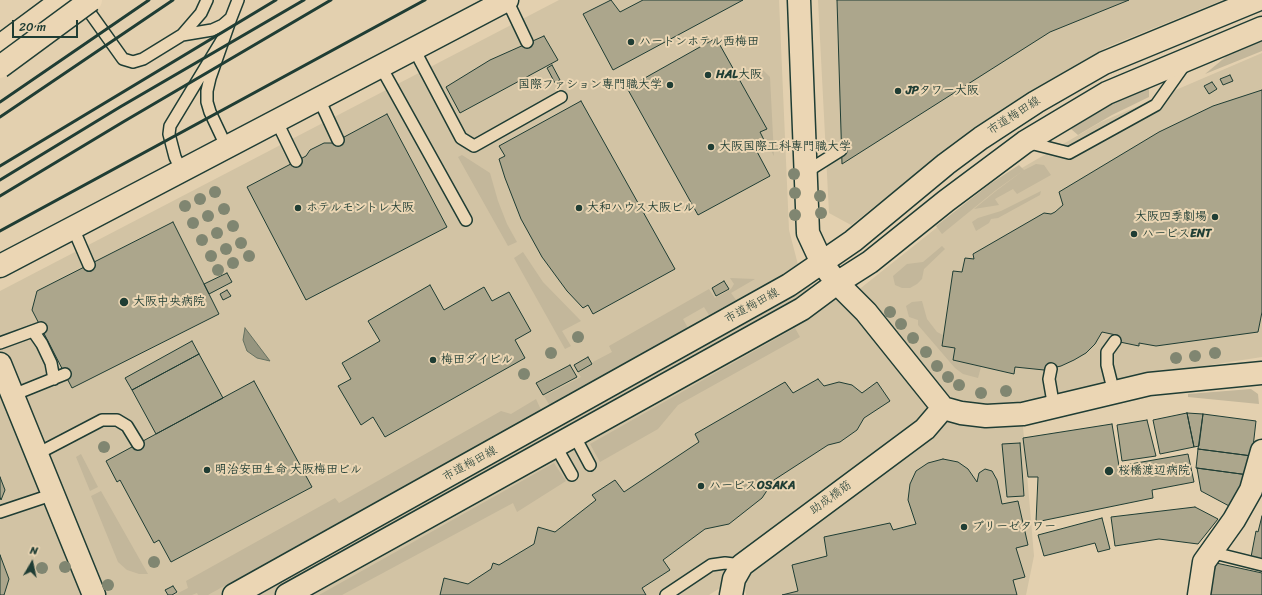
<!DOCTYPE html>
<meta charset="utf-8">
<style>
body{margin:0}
#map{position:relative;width:1262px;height:595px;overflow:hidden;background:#e3d0af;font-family:Sriracha,sans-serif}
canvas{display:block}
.north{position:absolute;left:12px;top:543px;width:40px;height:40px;-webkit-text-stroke:3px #ebd6b4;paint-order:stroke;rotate:9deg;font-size:11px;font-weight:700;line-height:16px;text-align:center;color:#1f3d34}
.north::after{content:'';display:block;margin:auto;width:14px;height:18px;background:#1f3d34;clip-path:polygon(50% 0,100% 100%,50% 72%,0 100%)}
.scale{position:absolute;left:12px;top:20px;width:66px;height:18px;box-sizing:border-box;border:2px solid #1f3d34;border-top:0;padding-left:5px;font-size:12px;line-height:14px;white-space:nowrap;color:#1f3d34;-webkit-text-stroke:3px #ebd6b4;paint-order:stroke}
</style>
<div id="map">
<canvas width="1262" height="595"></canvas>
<div class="north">N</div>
<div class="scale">20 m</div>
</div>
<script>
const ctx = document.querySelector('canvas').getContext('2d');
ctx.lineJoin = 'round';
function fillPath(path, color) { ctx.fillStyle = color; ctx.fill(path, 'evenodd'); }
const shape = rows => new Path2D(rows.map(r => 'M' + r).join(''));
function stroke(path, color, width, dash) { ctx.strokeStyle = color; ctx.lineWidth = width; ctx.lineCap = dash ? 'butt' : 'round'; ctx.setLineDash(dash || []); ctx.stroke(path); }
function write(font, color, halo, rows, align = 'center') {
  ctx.font = font + ' Sriracha,"Klee One",sans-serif'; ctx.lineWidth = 4; ctx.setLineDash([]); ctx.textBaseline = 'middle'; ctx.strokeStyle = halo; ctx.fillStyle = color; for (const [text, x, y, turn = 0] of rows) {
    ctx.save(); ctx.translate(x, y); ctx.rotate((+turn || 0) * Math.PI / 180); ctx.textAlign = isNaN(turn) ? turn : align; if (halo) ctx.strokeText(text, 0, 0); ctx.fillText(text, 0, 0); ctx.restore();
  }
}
fillPath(shape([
 [559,0,779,0,789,230,803,284,847,299,984,190,1101,122,1262,53,1262,357,1139,376,1021,403,1034,556,1026,595,746,595,745,587,720,588,709,595,0,595,0,291],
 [818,0,1223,0,1107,47,1045,85,957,142,851,225,829,213]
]), '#d2c3a4');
fillPath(shape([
 [1262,41,1262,51,1205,74,1228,55],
 [760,67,770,77,774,156,760,132,767,128,739,79],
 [1149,88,1149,97,1112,115,1078,135,1071,129,1109,105],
 [462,155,490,173,498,201,507,224,517,242,508,246,458,157],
 [1036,164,1044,165,1051,175,1017,194,1013,189,995,199,999,205,974,209,996,191,1024,170],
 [1019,165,1024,170,996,190,942,234,936,226,990,184],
 [1041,191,1040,195,998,218,991,219,989,223,976,231,972,222,978,218,1001,211],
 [942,246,945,249,924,269,922,279,917,284,910,288,902,288,895,285,893,276,907,264,923,262],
 [523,252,543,282,581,321,562,331,571,346,565,349,514,258],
 [730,278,755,279,731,293,736,300,709,315,704,307,683,319,688,328,550,406,544,396,581,377,578,373,593,364,593,362,612,352,609,346,709,289,715,298,731,289,734,284],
 [922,301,927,319,937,332,943,335,942,346,955,348,953,360,981,367,978,378,963,374,955,368,918,325,918,320,909,317,906,306,912,302],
 [795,328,800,337,678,405,658,429,600,462,590,444],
 [1251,389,1258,394,1259,404,1188,397,1188,394],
 [536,399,541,410,208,595,198,595,197,593,192,595,174,595,188,588,186,581,335,498,339,503,501,411,511,414],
 [81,454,98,487,90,491,76,457],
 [554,463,566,481,517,512,513,503,342,595,319,595],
 [101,491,148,574,139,574,127,570,118,562,91,496]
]), '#c3b79b');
const water = shape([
 [245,328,270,361,257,358,247,351,243,340,245,328]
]);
fillPath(water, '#96957f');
stroke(water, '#667261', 1);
const building = shape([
 [611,0,620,12,643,0,743,0,613,70,583,14,611,0],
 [837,0,1129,0,1050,32,842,164,837,0],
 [544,36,558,60,460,113,446,87,490,60,544,36],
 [716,38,767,129,760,132,764,140,754,146,770,176,698,215,627,88,716,38],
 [552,65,560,80,555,83,547,68,552,65],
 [1230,75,1233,81,1223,85,1220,79,1230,75],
 [1212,82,1217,89,1209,94,1204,86,1212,82],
 [1262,90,1262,312,1258,332,1156,346,1139,343,1139,346,1115,341,1116,335,1102,332,1095,344,1086,353,1074,360,1061,366,1044,370,1015,367,1014,374,953,360,955,348,942,346,953,271,962,272,965,258,974,259,973,254,1044,213,1051,214,1055,212,1063,205,1059,192,1159,132,1213,106,1262,90],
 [581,101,675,269,593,314,588,305,583,308,567,291,542,257,521,219,505,178,499,159,505,156,499,146,581,101],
 [387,114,447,227,306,300,247,187,306,156,310,150,324,143,333,143,387,114],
 [173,222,219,314,72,388,32,310,37,291,173,222],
 [227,273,232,282,209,294,204,284,227,273],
 [724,281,729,289,716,296,712,288,724,281],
 [430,285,444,310,484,287,492,301,509,292,531,331,515,340,525,358,385,437,373,417,361,425,338,386,351,379,342,363,380,341,368,321,430,285],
 [227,290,231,296,223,300,220,294,227,290],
 [192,341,199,354,132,390,125,378,192,341],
 [199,354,223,398,156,434,132,390,199,354],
 [588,357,592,364,578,372,574,365,588,357],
 [570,365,577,377,543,395,536,383,570,365],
 [818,379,824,386,839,382,852,385,862,393,877,382,890,401,864,418,857,430,840,442,828,445,774,480,762,498,729,524,705,529,663,560,670,570,642,588,646,595,440,595,444,578,468,584,491,569,493,563,499,565,534,544,538,527,555,532,596,500,592,495,615,480,624,492,699,442,695,434,785,382,793,393,818,379],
 [254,381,312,487,171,562,159,540,154,543,120,480,117,482,106,461,254,381],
 [1187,413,1194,447,1160,454,1153,420,1187,413],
 [1187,413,1203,414,1199,446,1194,447,1187,413],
 [1203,414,1256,421,1252,456,1198,449,1203,414],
 [1147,420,1156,456,1122,461,1117,425,1147,420],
 [1112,424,1119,466,1188,454,1194,482,1152,490,1153,498,1036,522,1038,477,1028,477,1023,438,1112,424],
 [1020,443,1024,496,1007,497,1002,444,1020,443],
 [1198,449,1252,456,1249,475,1196,468,1198,449],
 [943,459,958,462,968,469,977,482,979,473,985,469,992,471,997,480,1002,504,1018,501,1028,545,1016,548,1025,577,1013,580,1017,595,782,595,798,591,792,565,827,556,824,537,890,523,893,530,916,524,908,500,910,484,916,471,928,463,943,459],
 [1197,468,1248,475,1231,507,1201,491,1197,468],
 [0,477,5,490,1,500,0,497,0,477],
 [1195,507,1218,519,1198,544,1159,539,1115,546,1111,517,1195,507],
 [1262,516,1262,561,1251,557,1256,531,1258,532,1262,516],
 [1102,518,1110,549,1098,552,1095,543,1044,556,1038,535,1102,518],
 [0,555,9,579,4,595,0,595,0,555],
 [1216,563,1262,573,1262,595,1209,595,1216,563],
 [173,586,177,592,172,595,168,595,165,590,173,586]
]);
fillPath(building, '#aca68c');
stroke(building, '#1f3d34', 1);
const service = shape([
 [507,0,527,42],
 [83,3,123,59,133,62,143,59,182,35,201,13,207,0],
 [182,35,212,30,223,25,231,18,238,0],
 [414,49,461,138,474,146,561,97],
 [381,67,466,220],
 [319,99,338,140],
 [277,122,296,161],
 [1026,142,1069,153,1156,105,1185,64],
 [227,148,210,112,207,102,207,91,210,78,231,18],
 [182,172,175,157,169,134,170,126,225,35],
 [806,172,841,150],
 [73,228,89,265],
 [33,331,42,344,51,363,54,379],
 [0,343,41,328],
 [1051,369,1049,379,1054,408],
 [1114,393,1107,365,1107,352,1115,341],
 [13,395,65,374],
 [574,435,590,465],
 [555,445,572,475],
 [37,454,102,420,117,420,127,426,138,444],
 [0,512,54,494],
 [1210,552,1262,565],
 [666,595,711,565,725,563,742,565]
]);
const minor = shape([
 [1199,595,1204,562,1234,520,1251,490,1262,451]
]);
const tertiary = shape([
 [799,0,808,233,822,263,837,283,866,312,943,408,961,413,986,416,1023,414,1149,384,1262,373],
 [0,266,507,0],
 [0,364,94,595],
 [234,595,789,285,853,241,946,164,981,138,1036,102,1104,63,1257,0],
 [287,595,802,309,837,283,870,262,946,201,1025,142,1107,93,1262,28],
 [731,595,734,579,742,565,925,429,943,408]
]);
const motorway = shape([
 [0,46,62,0]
]);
stroke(service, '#1f3d34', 14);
stroke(minor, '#1f3d34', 25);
stroke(tertiary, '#1f3d34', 25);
stroke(motorway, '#1f3d34', 25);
stroke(service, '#ebd6b4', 11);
stroke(minor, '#ebd6b4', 22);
stroke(tertiary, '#ebd6b4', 22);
stroke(motorway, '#ebd6b4', 22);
stroke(shape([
 [0,102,149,0],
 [0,117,173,0],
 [0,166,276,0],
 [0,180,120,107,304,0],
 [0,196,123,122,331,0],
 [0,231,425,0]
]), '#1f3d34', 3);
const motorwayBridge = shape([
 [0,67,91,0]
]);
stroke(motorwayBridge, '#1f3d34', 25, []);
stroke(motorwayBridge, '#ebd6b4', 22);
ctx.fillStyle = '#808671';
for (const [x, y] of [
 [794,174],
 [215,192],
 [795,193],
 [820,196],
 [200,199],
 [185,206],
 [224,209],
 [821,213],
 [795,215],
 [208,216],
 [193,223],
 [233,226],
 [217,233],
 [202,240],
 [241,243],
 [226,249],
 [211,256],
 [249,256],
 [233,263],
 [218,270],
 [890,312],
 [901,324],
 [578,337],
 [913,338],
 [926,352],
 [551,353],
 [1215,353],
 [1195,356],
 [1176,358],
 [937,366],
 [524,374],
 [948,377],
 [959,385],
 [1006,391],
 [981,393],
 [104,447],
 [154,562],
 [65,567],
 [42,568],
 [108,585]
]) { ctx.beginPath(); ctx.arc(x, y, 6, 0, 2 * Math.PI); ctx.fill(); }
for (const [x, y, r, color] of [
 [631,42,4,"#1f3d34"],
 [708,75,4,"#1f3d34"],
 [670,85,4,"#1f3d34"],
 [898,91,4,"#1f3d34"],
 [711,147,4,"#1f3d34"],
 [298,208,4,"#1f3d34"],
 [579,208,4,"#1f3d34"],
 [1215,217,4,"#1f3d34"],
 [1134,234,4,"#1f3d34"],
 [124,302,5,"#1f3d34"],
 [433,360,4,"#1f3d34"],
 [207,470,4,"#1f3d34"],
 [1109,471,5,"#1f3d34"],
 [701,486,4,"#1f3d34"],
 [964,527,4,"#1f3d34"]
]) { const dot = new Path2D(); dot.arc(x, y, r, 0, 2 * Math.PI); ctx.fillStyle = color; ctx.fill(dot); stroke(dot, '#ebd6b4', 1.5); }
write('bold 12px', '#1f3d34', '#ebd6b4', [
 ["ハートンホテル西梅田",639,42],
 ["HAL大阪",716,75],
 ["国際ファション専門職大学",662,85,"right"],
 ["JPタワー大阪",906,91],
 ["大阪国際工科専門職大学",719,147],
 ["ホテルモントレ大阪",306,208],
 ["大和ハウス大阪ビル",587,208],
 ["大阪四季劇場",1207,217,"right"],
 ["ハービスENT",1142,234],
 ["大阪中央病院",133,302],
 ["梅田ダイビル",441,360],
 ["明治安田生命 大阪梅田ビル",215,470],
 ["桜橋渡辺病院",1118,471],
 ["ハービスOSAKA",709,486],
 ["ブリーゼタワー",972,527]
], 'left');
write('12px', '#1f3d34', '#ebd6b4', [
 ["市道梅田線",1014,116,-33],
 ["市道梅田線",752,306,-29],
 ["市道梅田線",470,464,-29],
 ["助成橋筋",831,498,-36]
]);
</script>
